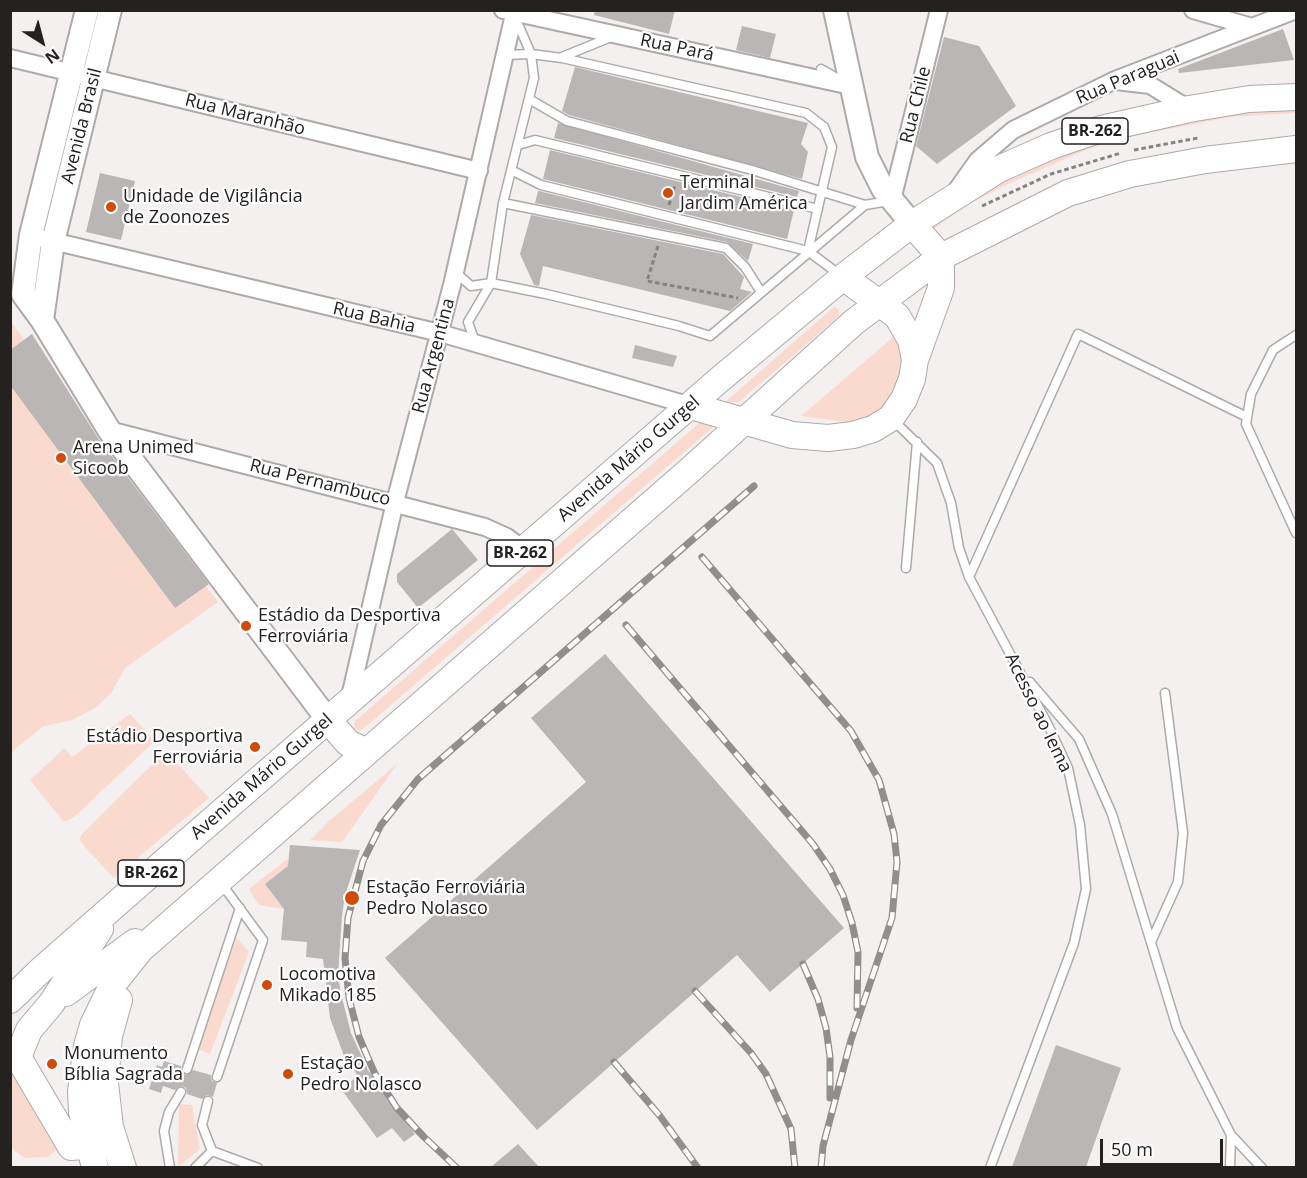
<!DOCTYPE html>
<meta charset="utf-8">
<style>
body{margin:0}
#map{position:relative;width:1307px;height:1178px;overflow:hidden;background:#f3f0ef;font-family:"Open Sans",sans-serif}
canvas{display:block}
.frame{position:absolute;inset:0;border:12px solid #232221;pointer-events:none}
.north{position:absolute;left:12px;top:12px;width:60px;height:60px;-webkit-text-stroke:4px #fffefe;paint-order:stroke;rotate:144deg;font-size:16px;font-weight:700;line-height:24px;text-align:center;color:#232221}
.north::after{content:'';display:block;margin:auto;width:21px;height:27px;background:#232221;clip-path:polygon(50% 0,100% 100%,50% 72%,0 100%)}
.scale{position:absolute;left:1100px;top:1139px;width:123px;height:27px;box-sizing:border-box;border:3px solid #232221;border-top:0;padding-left:8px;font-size:18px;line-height:21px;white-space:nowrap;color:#232221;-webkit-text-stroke:4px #fffefe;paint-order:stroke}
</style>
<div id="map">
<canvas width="1307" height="1178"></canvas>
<div class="frame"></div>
<div class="north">N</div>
<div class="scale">50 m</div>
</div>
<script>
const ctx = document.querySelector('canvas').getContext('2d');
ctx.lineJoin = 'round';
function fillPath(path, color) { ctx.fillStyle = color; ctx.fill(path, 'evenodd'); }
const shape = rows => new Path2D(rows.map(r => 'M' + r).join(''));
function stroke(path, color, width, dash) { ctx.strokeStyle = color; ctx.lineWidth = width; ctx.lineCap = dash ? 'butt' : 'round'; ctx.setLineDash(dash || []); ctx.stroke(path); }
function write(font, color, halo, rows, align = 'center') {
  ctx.font = font + ' "Open Sans",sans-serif'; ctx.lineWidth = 4.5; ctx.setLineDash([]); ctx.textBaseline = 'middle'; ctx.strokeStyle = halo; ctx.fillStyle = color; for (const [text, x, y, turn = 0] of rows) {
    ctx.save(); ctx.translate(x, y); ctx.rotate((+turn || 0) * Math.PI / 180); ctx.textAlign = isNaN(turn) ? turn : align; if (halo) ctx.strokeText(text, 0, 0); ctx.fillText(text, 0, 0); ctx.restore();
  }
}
fillPath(shape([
 [1296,102,1296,113,1230,117,1133,136,1088,149,1008,184,967,205,931,231,925,222,1083,139],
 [834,307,839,309,839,316,739,402,725,402],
 [11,322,218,602,125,668,112,692,95,708,72,720,44,726,11,752],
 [898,333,904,339,900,374,890,401,879,412,856,423,801,416],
 [705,418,719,422,362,730,354,729,355,721],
 [130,714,155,741,75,816,67,821,63,821,30,780,64,748,72,757],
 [166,751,209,798,114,878,85,847,80,840,81,835],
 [398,763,342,842,310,840,328,822],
 [289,858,284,909,259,905,249,889],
 [237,938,249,952,210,1054,195,1048],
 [13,1074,60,1146,48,1157,24,1158,11,1147,10,1080],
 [179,1104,192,1105,200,1149,178,1167]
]), '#fadacf');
fillPath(shape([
 [595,10,675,10,669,34,594,15],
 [742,26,776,34,770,58,736,50],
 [1283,29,1294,60,1179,73,1178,69],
 [944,37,979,46,1016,106,937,164,916,146],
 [575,67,808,123,801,144,808,152,802,179,569,115,562,111],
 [558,123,799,191,797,197,554,138],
 [550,150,794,210,787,239,543,179],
 [100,173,135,181,121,240,86,232],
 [538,191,539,191,753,244,748,261,727,242,535,203],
 [531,215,723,254,744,277,740,289,752,292,730,311,543,266,539,286,534,285,520,254],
 [32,334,98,438,209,584,175,608,10,385,10,350],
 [635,345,677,356,673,367,632,358],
 [452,529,478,560,418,608,397,582,397,574],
 [605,654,844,928,770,992,737,955,537,1130,385,958,586,782,531,718],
 [290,845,360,850,345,895,342,916,338,975,341,994,351,1033,368,1070,415,1134,404,1142,392,1128,377,1138,341,1089,358,1076,344,1056,330,1018,323,959,306,957,307,942,281,940,284,909,265,884,288,866],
 [1056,1045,1121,1068,1086,1167,1012,1167],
 [164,1061,181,1066,182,1073,186,1075,193,1070,211,1075,212,1081,217,1083,213,1097,207,1095,202,1099,187,1094,186,1088,182,1086,175,1090,163,1086,161,1093,149,1089,157,1065,162,1067],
 [518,1144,539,1167,491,1167]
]), '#bab6b5');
const lane = shape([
 [505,55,531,54,562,58,806,113,824,127,832,147,808,251],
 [562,57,611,37],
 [821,69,835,77],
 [529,99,567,121,752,170,865,205,889,201],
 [518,145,535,140,818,209],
 [511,170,541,185,808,251,840,275],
 [503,203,726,248,745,267,761,292],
 [455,272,471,286,491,283,546,294,679,326,710,336,865,205],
 [1296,335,1273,350,1251,394,1246,424,1296,533],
 [475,342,468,322,491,283,503,203,534,78,531,54,515,17],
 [893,420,937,463,951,503,959,548,969,577,1048,725,1068,768,1080,825,1086,889,1074,943,990,1168],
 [906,568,917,442],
 [969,577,1078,334,1247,417],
 [1030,682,1079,739,1112,814,1177,1028,1231,1135,1230,1168],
 [1151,942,1178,882,1183,833,1165,693],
 [187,1069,240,908],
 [217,1077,263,940,221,883],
 [208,1101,202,1125,212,1151,258,1168],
 [1231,1135,1262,1168],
 [170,1168,164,1131,169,1112,181,1092],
 [195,1168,212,1151]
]);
const street = shape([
 [503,10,851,86],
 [1193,10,1252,27],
 [10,58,479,171],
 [1116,81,1150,85,1189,109],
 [956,191,978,160,1013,130,1115,80,1296,10],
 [892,200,939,10],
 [44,239,440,333,691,406],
 [109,430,485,527,507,537,524,550],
 [349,701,395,502,452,285,515,10]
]);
const secondary = shape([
 [87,10,31,235,23,294,42,320,109,430,328,720],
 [835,10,867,157,883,189,912,224],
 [42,320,53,242,110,10]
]);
const primary = shape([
 [843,277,897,316,911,340,915,360],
 [691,406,792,435,828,438,853,435,873,429,891,418,904,399,912,379,915,360,941,288,941,257,912,224],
 [328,720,348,743,367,752],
 [66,993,135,942],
 [10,1000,41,970,163,863,719,380,843,277,912,224,999,169,1051,146,1101,129,1189,109,1249,99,1296,97],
 [119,1000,109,1036,105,1083,110,1127,123,1168],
 [82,1146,71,1147,18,1057,29,1030,51,1004,100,929],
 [95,1168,82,1112,81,1091,87,1046,93,1025,113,984,141,949,690,470,854,322,941,257,1068,193,1130,174,1205,160,1296,149]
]);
stroke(lane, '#aeaaa9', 11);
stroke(street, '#aeaaa9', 20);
stroke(secondary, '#aeaaa9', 26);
stroke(primary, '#aeaaa9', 28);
stroke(shape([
 [1134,150,1198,138],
 [669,205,675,185],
 [982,206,1051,174,1121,153],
 [658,246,647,281,738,298]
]), '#858382', 3, [4.5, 3]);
stroke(lane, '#fff', 8);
stroke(street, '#fff', 16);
stroke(secondary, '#fff', 22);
stroke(primary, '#fff', 26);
const rail = shape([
 [702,557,851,731,879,780,894,834,897,862,892,918,851,1040,823,1146,821,1168],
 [626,625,813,844,830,869,843,895,852,923,858,952,857,1008],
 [803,964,818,999,826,1028,830,1057,830,1098],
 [695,991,751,1053,766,1074,791,1129,795,1168],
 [614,1062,660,1116,698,1168],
 [457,1168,424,1137,397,1108,375,1074,359,1037,349,998,345,958,348,918,363,861,381,825,418,779,754,486]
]);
stroke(rail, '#918f8e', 7);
stroke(rail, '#fffefe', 4.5, [14]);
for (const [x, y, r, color] of [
 [668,193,6,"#d04b08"],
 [111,207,6,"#d04b08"],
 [61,458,6,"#d04b08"],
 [246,626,6,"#d04b08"],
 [255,747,6,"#d04b08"],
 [352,898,8,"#d04b08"],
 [267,985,6,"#d04b08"],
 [52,1064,6,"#d04b08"],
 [288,1074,6,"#d04b08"]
]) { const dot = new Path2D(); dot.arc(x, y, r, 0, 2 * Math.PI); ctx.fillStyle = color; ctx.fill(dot); stroke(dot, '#fffefe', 2); }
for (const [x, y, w] of [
 [1095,131,66],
 [520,553,66],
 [151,873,66]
]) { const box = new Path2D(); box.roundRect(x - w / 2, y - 13, w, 26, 4.5); ctx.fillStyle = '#fffefe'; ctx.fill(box); stroke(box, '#232221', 1.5); }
write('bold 16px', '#232221', null, [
 ["BR-262",1095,131],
 ["BR-262",520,553],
 ["BR-262",151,873]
]);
write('18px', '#232221', '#fffefe', [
 ["Rua Pará",677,48,12],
 ["Rua Paraguai",1128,78,-23],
 ["Rua Chile",916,105,-76],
 ["Rua Maranhão",245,115,14],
 ["Avenida Brasil",82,126,-76],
 ["Rua Bahia",374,318,13],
 ["Rua Argentina",434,356,-75],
 ["Avenida Mário Gurgel",629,459,-41],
 ["Rua Pernambuco",320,483,14],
 ["Acesso ao Iema",1038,713,64],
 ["Avenida Mário Gurgel",262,777,-41]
]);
write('18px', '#232221', '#fffefe', [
 ["Terminal",680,183],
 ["Jardim América",680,204],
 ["Unidade de Vigilância",123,197],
 ["de Zoonozes",123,218],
 ["Arena Unimed",73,448],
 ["Sicoob",73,469],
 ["Estádio da Desportiva",258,616],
 ["Ferroviária",258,637],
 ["Estádio Desportiva",243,737,"right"],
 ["Ferroviária",243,758,"right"],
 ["Estação Ferroviária",366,888],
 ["Pedro Nolasco",366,909],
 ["Locomotiva",279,975],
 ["Mikado 185",279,996],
 ["Monumento",64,1054],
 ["Bíblia Sagrada",64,1075],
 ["Estação",300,1064],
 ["Pedro Nolasco",300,1085]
], 'left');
</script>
